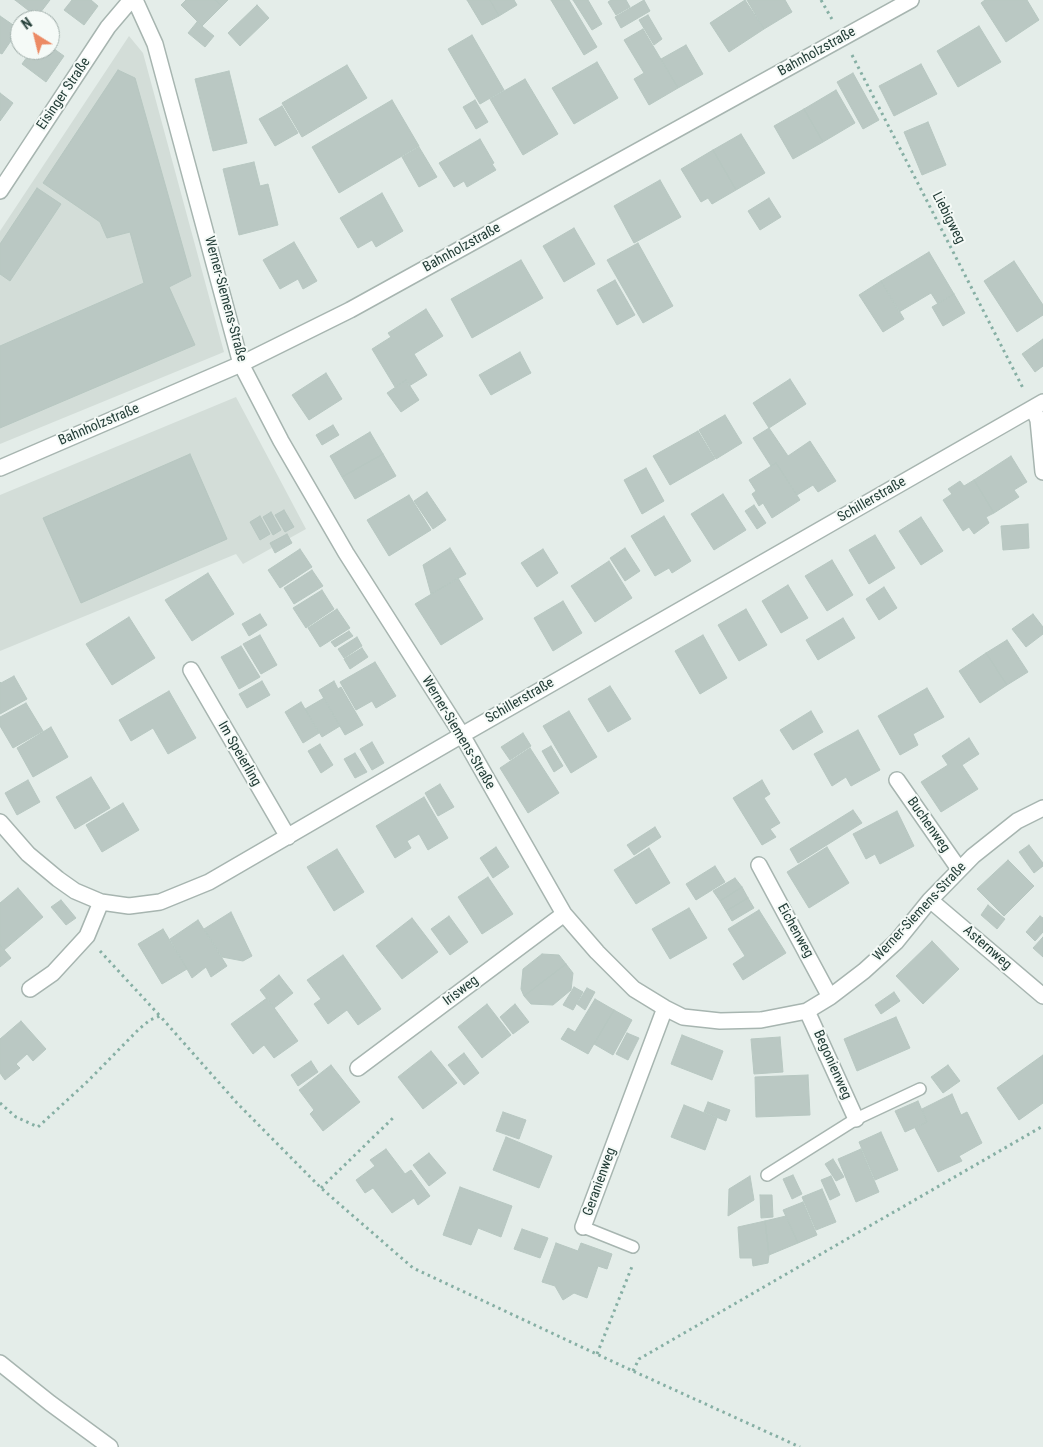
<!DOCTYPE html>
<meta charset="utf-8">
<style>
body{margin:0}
#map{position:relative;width:1043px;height:1447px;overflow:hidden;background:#e4ede9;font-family:"Roboto Condensed",sans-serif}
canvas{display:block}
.north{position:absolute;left:10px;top:10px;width:50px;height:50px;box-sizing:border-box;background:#f5faf7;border:1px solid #a1afab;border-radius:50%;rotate:324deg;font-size:14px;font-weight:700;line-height:20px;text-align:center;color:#243e38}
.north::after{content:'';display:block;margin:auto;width:18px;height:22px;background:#ec8a64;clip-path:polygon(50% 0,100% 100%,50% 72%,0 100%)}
</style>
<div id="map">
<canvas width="1043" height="1447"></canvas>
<div class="north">N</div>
</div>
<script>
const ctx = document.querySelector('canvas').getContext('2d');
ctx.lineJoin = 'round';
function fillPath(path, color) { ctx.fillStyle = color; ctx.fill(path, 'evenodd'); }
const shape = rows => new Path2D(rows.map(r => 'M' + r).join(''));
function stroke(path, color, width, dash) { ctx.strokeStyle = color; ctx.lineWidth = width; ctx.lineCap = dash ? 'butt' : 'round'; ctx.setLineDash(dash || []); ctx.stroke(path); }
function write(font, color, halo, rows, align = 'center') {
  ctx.font = font + ' "Roboto Condensed",sans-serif'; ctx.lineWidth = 4; ctx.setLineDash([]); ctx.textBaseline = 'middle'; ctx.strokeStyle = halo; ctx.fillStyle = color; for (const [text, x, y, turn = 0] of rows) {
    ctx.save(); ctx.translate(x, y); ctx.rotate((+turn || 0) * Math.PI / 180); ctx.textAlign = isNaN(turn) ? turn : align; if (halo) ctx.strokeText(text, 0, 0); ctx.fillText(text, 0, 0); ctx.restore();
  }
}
fillPath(shape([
 [129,36,143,53,224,352,0,444,0,231],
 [236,397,306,529,243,564,236,554,0,651,0,495]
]), '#d3ddd8');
const building = shape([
 [15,0,50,0,37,17,15,0],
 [72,0,91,0,98,6,84,25,64,10,72,0],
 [186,0,215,0,222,6,202,26,181,5,186,0],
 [215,0,228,0,222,6,215,0],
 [467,0,490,0,499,16,482,25,467,0],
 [490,0,514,0,517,5,499,16,490,0],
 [551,0,569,0,597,47,584,55,551,0],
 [573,0,588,0,602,24,592,30,573,0],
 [611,0,626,0,630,7,616,15,608,2,611,0],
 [644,0,650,11,621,28,615,17,644,0],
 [745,0,764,29,729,52,710,23,745,0],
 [747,0,785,0,792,12,764,29,747,0],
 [985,0,1027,0,1039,20,1006,42,981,3,985,0],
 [257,5,269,18,240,46,228,33,257,5],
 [648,15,662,39,654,45,639,20,648,15],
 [0,16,19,29,2,54,0,53,0,16],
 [197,22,214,36,205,47,188,33,197,22],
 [979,26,1001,62,958,87,937,51,979,26],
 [643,29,678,88,649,105,634,79,644,73,624,40,643,29],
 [472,35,504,90,480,104,448,49,472,35],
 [686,45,703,74,678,88,661,59,686,45],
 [50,46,64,56,46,82,22,64,32,50,50,50,50,46],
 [597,62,618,98,574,124,552,88,597,62],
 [921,64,937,94,894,116,879,86,921,64],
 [347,65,367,98,302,137,282,103,347,65],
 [118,70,135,78,191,276,169,287,195,345,0,428,0,346,144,283,130,232,107,238,100,222,43,183,118,70],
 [229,71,247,143,213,151,195,79,229,71],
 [853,73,879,120,863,129,837,82,853,73],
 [525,79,558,134,523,155,490,99,525,79],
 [836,90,855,123,823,142,804,109,836,90],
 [0,93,13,103,0,121,0,93],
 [392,100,419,146,339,193,312,147,392,100],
 [475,100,488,122,476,129,463,107,475,100],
 [282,106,298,133,275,146,259,119,282,106],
 [804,109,823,142,793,159,774,126,804,109],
 [928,122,946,165,922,175,904,132,928,122],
 [741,134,765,173,736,190,713,150,741,134],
 [480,139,494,163,492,164,496,170,467,187,464,181,454,187,439,163,480,139],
 [419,147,437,177,419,187,402,157,419,147],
 [713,150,736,190,712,204,708,198,701,202,681,169,713,150],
 [254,162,260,186,268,184,278,225,239,235,223,169,254,162],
 [660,180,681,217,634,243,614,206,660,180],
 [37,188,61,204,10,281,0,274,0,244,37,188],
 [382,193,403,231,376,247,372,240,358,248,340,218,382,193],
 [769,198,781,217,760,230,748,211,769,198],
 [574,228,595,264,564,282,543,246,574,228],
 [294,242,317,281,303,289,298,279,280,289,263,260,294,242],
 [638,243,673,306,643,323,607,260,638,243],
 [929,252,954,294,938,304,931,293,899,312,881,281,929,252],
 [521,260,543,298,472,338,451,299,521,260],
 [1014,261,1043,305,1043,315,1017,332,984,281,1014,261],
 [615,280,635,315,617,325,597,290,615,280],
 [881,281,904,319,883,332,859,295,881,281],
 [954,294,965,313,943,326,932,307,954,294],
 [426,309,443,336,414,354,427,375,409,386,406,380,395,387,372,349,391,337,388,333,426,309],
 [1043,339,1043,366,1035,372,1022,354,1043,339],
 [520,352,531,373,491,395,479,375,520,352],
 [326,373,342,399,309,420,292,395,326,373],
 [790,379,806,404,769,428,753,403,790,379],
 [406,380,419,400,401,412,387,393,406,380],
 [725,415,742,443,716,459,699,430,725,415],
 [333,425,339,435,322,445,316,435,333,425],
 [769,428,788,456,810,441,836,481,818,492,813,485,797,495,776,463,771,466,753,438,769,428],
 [698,431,715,459,670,485,653,456,698,431],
 [370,432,383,454,342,477,330,456,370,432],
 [190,454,227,539,81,603,43,518,190,454],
 [383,454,396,476,355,499,342,477,383,454],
 [1011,456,1027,482,1014,490,1019,497,994,513,974,480,1011,456],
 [776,463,800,500,772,518,763,503,759,506,752,494,756,491,749,480,776,463],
 [646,468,664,501,642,514,624,480,646,468],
 [974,480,994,513,986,517,989,523,974,534,969,527,963,531,943,500,952,494,948,489,960,481,964,486,974,480],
 [427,492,446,520,433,529,414,501,427,492],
 [723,494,746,530,714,550,691,514,723,494],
 [409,495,431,530,389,556,367,520,409,495],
 [754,505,766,523,757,529,745,511,754,505],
 [284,510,294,527,285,532,275,515,284,510],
 [271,512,281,530,273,535,263,517,271,512],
 [260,516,270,534,260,540,250,522,260,516],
 [664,516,691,561,672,573,669,568,655,576,631,536,664,516],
 [921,517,943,551,921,565,899,531,921,517],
 [1028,524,1029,548,1003,550,1001,526,1028,524],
 [287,534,292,543,275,553,270,543,287,534],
 [875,535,895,568,869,584,849,550,875,535],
 [450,548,466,574,431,594,423,565,450,548],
 [625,548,640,571,625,581,610,558,625,548],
 [300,549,312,567,280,588,268,570,300,549],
 [543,549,558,573,537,587,521,563,543,549],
 [832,560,853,595,827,611,805,576,832,560],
 [609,561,632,598,595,622,571,586,609,561],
 [312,570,323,586,294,604,284,588,312,570],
 [208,573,234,614,192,641,165,600,208,573],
 [458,578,483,619,441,645,415,604,458,578],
 [788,585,808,618,781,633,762,601,788,585],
 [884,587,897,608,879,620,866,599,884,587],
 [322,590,334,609,306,628,293,608,322,590],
 [563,601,582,633,553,651,534,618,563,601],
 [337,609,350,628,320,647,308,628,337,609],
 [746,609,767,645,739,661,718,625,746,609],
 [260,614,267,625,249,636,242,624,260,614],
 [1033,614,1043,627,1043,634,1026,647,1012,629,1033,614],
 [129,617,155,658,112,685,86,644,129,617],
 [843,618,855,638,818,660,806,640,843,618],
 [349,631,353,636,335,647,331,642,349,631],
 [260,635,277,665,261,674,243,644,260,635],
 [703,635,727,678,700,694,675,651,703,635],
 [357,637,362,646,344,658,338,649,357,637],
 [1007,640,1028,672,1007,685,986,653,1007,640],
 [241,646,260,677,239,689,221,657,241,646],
 [362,648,368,657,350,669,344,659,362,648],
 [986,653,1007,685,980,703,959,671,986,653],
 [375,662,396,696,376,708,372,701,356,710,340,682,375,662],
 [14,676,27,699,0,714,0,682,1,683,14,676],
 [262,681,270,695,247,708,239,694,262,681],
 [334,681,338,689,341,687,363,725,345,735,319,690,334,681],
 [610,686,631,719,608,732,588,699,610,686],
 [927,688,944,717,913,734,918,745,900,755,878,716,927,688],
 [169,691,196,738,168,754,153,728,131,741,119,720,169,691],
 [324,698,340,726,322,737,305,709,324,698],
 [301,702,319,733,303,743,285,712,301,702],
 [26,703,43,731,13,748,0,726,0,717,26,703],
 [569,711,597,757,571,773,543,726,569,711],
 [811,711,823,732,793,750,780,730,811,711],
 [51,727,68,757,33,777,17,748,51,727],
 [858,730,880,770,851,786,846,777,832,786,814,754,858,730],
 [523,733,531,746,510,760,501,747,523,733],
 [969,738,979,754,962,765,978,789,941,812,921,782,948,765,942,756,969,738],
 [372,742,384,763,372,770,360,749,372,742],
 [320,744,333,765,321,773,308,751,320,744],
 [551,746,563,766,554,772,542,751,551,746],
 [530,748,559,793,528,813,500,768,530,748],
 [355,753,367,772,355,778,344,759,355,753],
 [91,777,110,808,75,829,56,797,91,777],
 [28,780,40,802,17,815,5,793,28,780],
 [762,780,770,794,764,798,780,823,770,829,776,837,762,845,733,798,762,780],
 [440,784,454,807,438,816,425,793,440,784],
 [424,797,448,838,428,850,419,834,407,841,411,848,395,858,376,826,424,797],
 [123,803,139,830,102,852,86,825,123,803],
 [853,810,862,823,798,863,790,849,853,810],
 [897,811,914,846,880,864,875,854,866,859,853,834,897,811],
 [655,827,661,837,634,855,627,845,655,827],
 [1029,845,1043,863,1043,866,1034,873,1019,852,1029,845],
 [496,847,509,867,493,878,480,858,496,847],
 [827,847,849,883,809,908,787,872,827,847],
 [649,848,670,883,636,904,614,870,649,848],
 [337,849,364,892,334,911,307,867,337,849],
 [1008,860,1034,886,1004,916,977,889,1008,860],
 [715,866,725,882,696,900,686,884,715,866],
 [488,877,513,914,482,934,458,897,488,877],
 [735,878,742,887,720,901,713,891,735,878],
 [742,887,748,898,726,911,720,901,742,887],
 [18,888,43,917,4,950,0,945,0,903,18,888],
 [748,898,754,908,732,921,726,911,748,898],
 [61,900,76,918,66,925,51,907,61,900],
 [988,905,1005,919,997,929,981,915,988,905],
 [689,908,707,938,670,959,652,929,689,908],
 [759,910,786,953,743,980,733,964,745,956,728,929,759,910],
 [231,912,252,956,243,961,222,957,204,929,231,912],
 [449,916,468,942,450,955,431,929,449,916],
 [1040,916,1043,918,1043,932,1035,941,1026,932,1040,916],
 [412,918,438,952,402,979,376,946,412,918],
 [198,920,227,966,211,977,206,967,192,978,170,939,198,920],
 [163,929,187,969,162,984,138,944,163,929],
 [1043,937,1043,957,1033,948,1043,937],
 [932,941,959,969,923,1004,896,976,932,941],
 [0,945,11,958,0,967,0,945],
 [542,954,559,955,566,964,524,996,521,989,523,969,542,954],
 [343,955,381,1009,358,1025,347,1010,328,1024,314,1004,321,999,307,980,343,955],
 [566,964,573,973,571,990,553,1005,531,1004,524,996,566,964],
 [279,975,293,993,274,1008,260,990,279,975],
 [574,987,583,992,573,1010,563,1005,574,987],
 [587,988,595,992,585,1010,577,1004,587,988],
 [894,992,900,1001,881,1014,875,1005,894,992],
 [267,998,298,1041,274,1058,264,1045,253,1054,231,1024,267,998],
 [595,999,614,1010,588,1054,561,1039,568,1028,575,1032,595,999],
 [487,1004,511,1035,482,1058,458,1027,487,1004],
 [515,1004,529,1022,513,1034,500,1017,515,1004],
 [614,1010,632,1020,613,1055,594,1044,614,1010],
 [896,1017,910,1048,857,1071,844,1039,896,1017],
 [21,1021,46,1049,33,1061,27,1054,16,1064,20,1068,5,1080,0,1073,0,1039,21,1021],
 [627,1033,639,1038,628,1060,616,1054,627,1033],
 [682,1035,723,1051,712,1080,671,1064,682,1035],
 [780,1037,783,1072,754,1074,751,1039,780,1037],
 [431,1051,457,1083,423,1109,398,1077,431,1051],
 [464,1053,479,1073,464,1085,448,1065,464,1053],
 [1043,1055,1043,1103,1019,1120,997,1088,1043,1055],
 [311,1061,318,1072,298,1086,291,1075,311,1061],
 [331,1065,360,1102,323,1131,310,1114,314,1110,299,1090,331,1065],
 [948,1065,960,1081,943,1093,931,1077,948,1065],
 [808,1075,810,1115,756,1117,755,1077,808,1075],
 [952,1094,961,1115,967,1112,982,1143,959,1156,962,1161,938,1172,915,1128,927,1122,922,1109,952,1094],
 [918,1101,927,1122,905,1132,895,1111,918,1101],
 [708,1102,730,1110,726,1121,704,1112,708,1102],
 [684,1105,717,1118,705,1150,671,1137,684,1105],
 [503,1112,526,1120,519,1139,496,1131,503,1112],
 [881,1132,898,1170,875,1180,859,1142,881,1132],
 [506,1137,552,1156,539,1188,493,1170,506,1137],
 [386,1149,405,1174,411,1170,430,1196,418,1205,414,1198,392,1213,373,1188,365,1193,356,1180,375,1166,370,1160,386,1149],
 [861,1149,879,1192,856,1202,838,1159,861,1149],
 [429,1153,446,1173,429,1186,413,1165,429,1153],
 [833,1159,844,1177,836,1181,825,1164,833,1159],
 [793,1175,802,1194,792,1199,783,1179,793,1175],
 [750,1176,754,1200,728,1216,729,1189,750,1176],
 [831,1176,840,1195,830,1200,821,1180,831,1176],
 [460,1187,512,1206,501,1237,478,1228,471,1245,443,1235,460,1187],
 [822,1189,836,1222,816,1230,802,1197,822,1189],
 [760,1195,772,1195,773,1217,761,1218,760,1195],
 [803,1202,817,1235,798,1243,783,1210,803,1202],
 [786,1216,798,1243,769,1255,765,1221,786,1216],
 [765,1221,769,1255,768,1263,753,1266,752,1258,740,1258,738,1227,765,1221],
 [522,1229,548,1238,540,1258,514,1249,522,1229],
 [556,1243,578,1251,581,1243,612,1254,607,1269,598,1266,587,1298,574,1293,563,1300,555,1286,542,1282,556,1243]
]);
fillPath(building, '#bac8c3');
stroke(building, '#b7c7c1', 1);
const service = shape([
 [767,1175,856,1119,920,1089],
 [583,1227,633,1247]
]);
const minor = shape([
 [135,0,155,44,241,364,281,441,346,553,462,735,564,914,597,952,634,989,665,1008,683,1017,720,1021,761,1020,807,1011,830,997,864,971,896,942,930,900,973,856,1017,821,1043,808],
 [0,191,108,27,131,0],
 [1033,408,1038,420,1043,472],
 [191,670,288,837],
 [897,780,959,869],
 [0,822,28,854,58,879,75,891,101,902,129,906,160,902,209,882,462,735,1043,402],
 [759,865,830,997],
 [930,900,1043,996],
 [30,989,53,973,87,936,101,902],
 [807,1011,856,1119],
 [358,1068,564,914],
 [583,1227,665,1008]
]);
const tertiary = shape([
 [0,468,241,364,350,310,911,0],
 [0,1363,50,1403,110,1447]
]);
stroke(service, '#a7b5b0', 14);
stroke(minor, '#a7b5b0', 18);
stroke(tertiary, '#a7b5b0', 18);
stroke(shape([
 [821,0,833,21],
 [852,55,1024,390],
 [100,951,160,1016],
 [0,1103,16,1117,38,1127,88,1081,139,1029,150,1020,160,1016,237,1103,321,1188,413,1268,633,1371,800,1447],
 [321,1188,394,1117],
 [597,1354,633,1264],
 [633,1371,639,1359,1043,1126]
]), '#86afa4', 3, [2.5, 4]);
stroke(service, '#fff', 11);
stroke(minor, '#fff', 15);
stroke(tertiary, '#fff', 15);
write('14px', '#243e38', '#f5faf7', [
 ["Bahnholzstraße",817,52,-29],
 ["Eisinger Straße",64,94,-56],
 ["Liebigweg",948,218,63],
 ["Bahnholzstraße",462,248,-29],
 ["Werner-Siemens-Straße",225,299,75],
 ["Bahnholzstraße",99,425,-23],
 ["Schillerstraße",872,500,-30],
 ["Schillerstraße",520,701,-30],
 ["Werner-Siemens-Straße",458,733,59],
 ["Im Speierling",239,754,60],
 ["Buchenweg",928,825,55],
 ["Werner-Siemens-Straße",920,912,-47],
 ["Eichenweg",795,931,61],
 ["Asternweg",987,948,41],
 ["Irisweg",461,991,-37],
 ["Begonienweg",832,1065,66],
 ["Geranienweg",600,1182,-70]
]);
</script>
